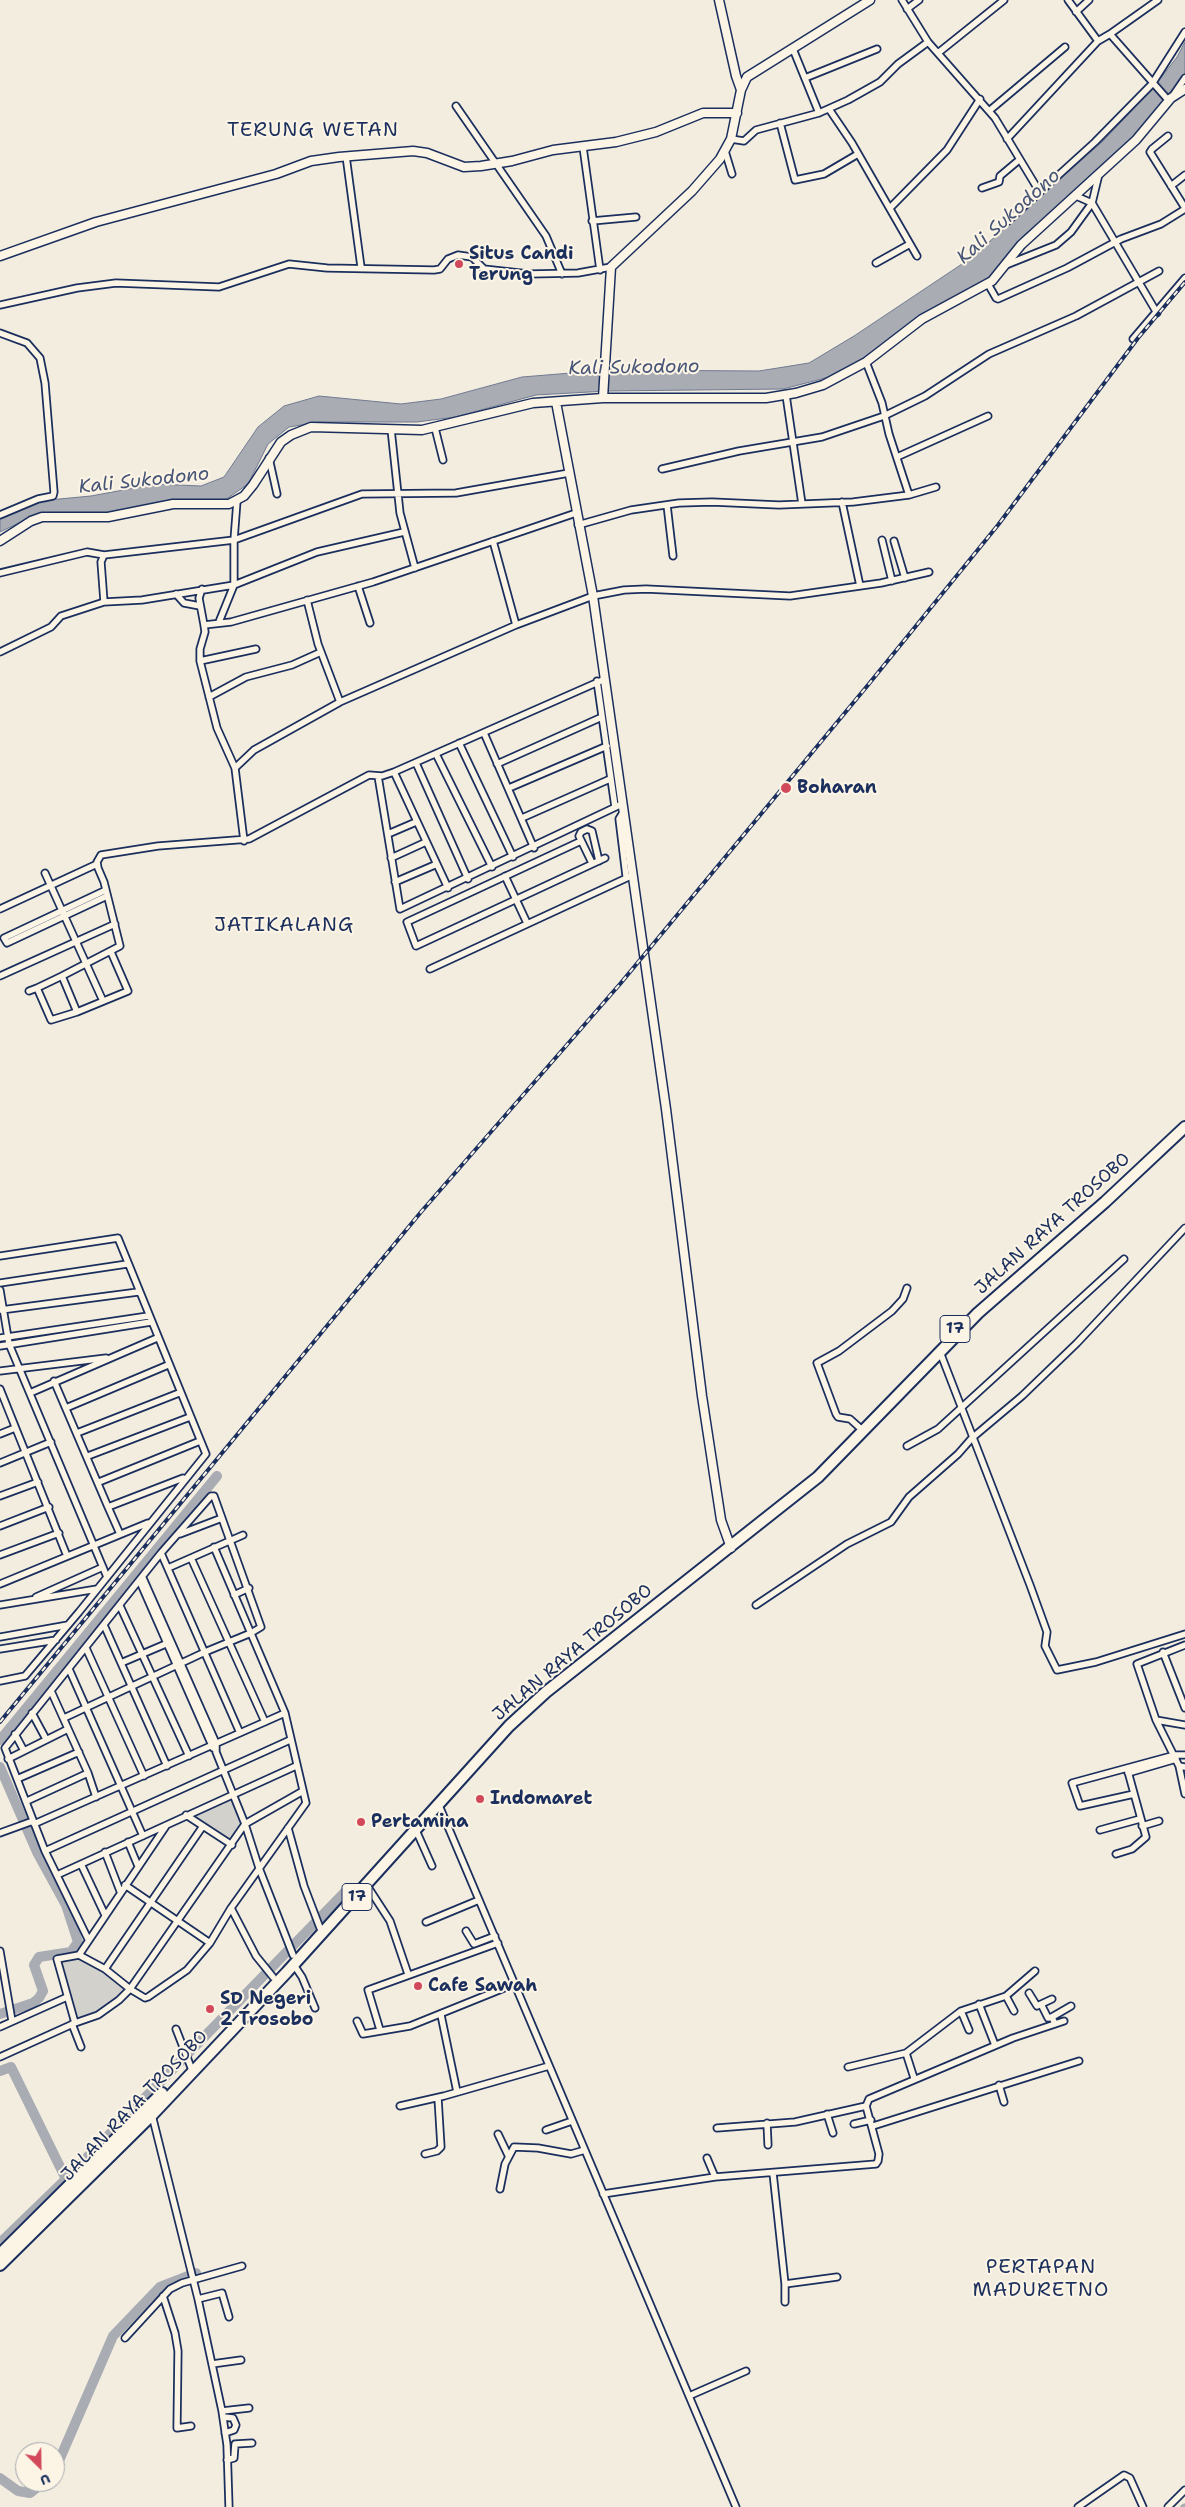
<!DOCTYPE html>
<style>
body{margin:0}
#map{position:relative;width:1185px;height:2507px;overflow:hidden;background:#f3ede0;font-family:"Shantell Sans",sans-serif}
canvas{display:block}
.north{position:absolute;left:15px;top:2442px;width:50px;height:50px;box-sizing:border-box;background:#fcf5e5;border:1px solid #a2a6af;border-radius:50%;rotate:157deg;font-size:14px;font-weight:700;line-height:20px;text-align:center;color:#1b2f5e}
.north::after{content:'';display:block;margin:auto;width:18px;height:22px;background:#d1495b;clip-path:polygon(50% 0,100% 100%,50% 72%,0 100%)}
</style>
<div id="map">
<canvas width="1185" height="2507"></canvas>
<div class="north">U</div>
</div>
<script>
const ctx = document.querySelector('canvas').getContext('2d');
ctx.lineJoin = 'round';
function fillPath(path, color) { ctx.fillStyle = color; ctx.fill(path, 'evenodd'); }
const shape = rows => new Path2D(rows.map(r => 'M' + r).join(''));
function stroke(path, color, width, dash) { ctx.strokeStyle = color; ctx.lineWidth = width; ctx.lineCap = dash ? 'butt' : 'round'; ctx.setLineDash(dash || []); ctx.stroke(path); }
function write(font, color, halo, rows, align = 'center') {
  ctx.font = font + ' "Shantell Sans",sans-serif'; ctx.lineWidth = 4; ctx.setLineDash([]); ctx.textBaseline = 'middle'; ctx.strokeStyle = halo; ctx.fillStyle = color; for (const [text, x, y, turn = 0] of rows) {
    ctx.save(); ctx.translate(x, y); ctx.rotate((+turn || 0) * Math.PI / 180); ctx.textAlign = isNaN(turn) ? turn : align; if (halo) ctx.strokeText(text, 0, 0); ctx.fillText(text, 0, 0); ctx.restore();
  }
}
fillPath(shape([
 [233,1794,245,1824,232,1845,186,1815],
 [79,1956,128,1989,98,2014,76,2022,58,1959]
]), '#d3d1cc');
const water = shape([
 [1185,42,1185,75,1141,130,1078,192,1024,235,997,275,917,319,841,374,783,389,607,391,536,395,455,417,417,422,319,422,289,427,268,444,248,484,225,500,165,503,105,513,51,514,25,520,0,532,0,517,38,501,91,496,156,484,201,486,224,477,258,427,284,406,319,396,401,404,441,399,522,377,608,370,759,371,809,363,854,336,971,258,1103,141,1153,88,1177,57,1185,42]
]);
fillPath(water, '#a9acb3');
stroke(water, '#707a91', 1);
stroke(shape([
 [1183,2507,1185,2506]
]), '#a9acb3', 5.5);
stroke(shape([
 [0,1740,217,1476],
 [0,1767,37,1852,66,1905,78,1942,71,1952,39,1957,34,1965,43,1991,39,1998,33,2003,0,2014],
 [0,2071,11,2067,66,2179],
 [0,2243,66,2179,345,1892],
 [55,2470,113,2336,160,2287,196,2273],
 [0,2478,18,2491,30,2493,44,2482]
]), '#a9acb3', 10);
const street = shape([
 [902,0,928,42,995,118,1039,191],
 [1068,0,1098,41],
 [907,9,919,0],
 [1076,12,1089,0],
 [1110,34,1158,0],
 [793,49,819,113],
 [938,53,1004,0],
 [805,78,877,49],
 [1174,94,1185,78],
 [456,106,546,236,562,274],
 [829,109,852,143,917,256],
 [989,111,1065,47],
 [780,123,795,180,824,174,858,154],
 [1168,136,1152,149,1150,152,1185,208],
 [731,139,744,141,756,130,819,113,848,100,880,82,898,64,928,42],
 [1007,139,1098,41,1110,34,1169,101],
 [583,147,600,270],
 [725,151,732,174],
 [346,156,361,267],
 [1171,186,1185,175],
 [982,188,999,182,1000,176,1019,160],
 [1076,196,1092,203,1157,313],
 [890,208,947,150,980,99],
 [592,221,636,217],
 [1008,221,1095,142,1152,84,1185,32],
 [876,263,910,244],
 [1006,265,1056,245,1071,232,1092,203,1099,174],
 [988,284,996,298,998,299,1067,268,1121,239,1161,224,1185,209],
 [0,305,77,288,116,283,219,287,289,264,327,268,434,270,440,269,448,259,458,255,472,257,484,269,529,274,578,273,611,267],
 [0,333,27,343,40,358,45,383,54,492,53,496,38,499,0,515],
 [1133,339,1185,278],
 [866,362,882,403,889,434,909,495,936,487],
 [786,395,802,504],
 [435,428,443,460],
 [391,429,400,513,415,568],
 [897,457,988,416],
 [269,458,277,494],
 [662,469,739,451,822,437,884,416,925,396,989,354,1076,316,1159,271],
 [842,502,860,586],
 [667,505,673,556],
 [578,525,631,510,679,503,712,502,779,505,853,502,909,495],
 [882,540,892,581],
 [493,541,516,625],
 [894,541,905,578],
 [0,573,87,552,104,555,234,540,362,494,456,493,569,473],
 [358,586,370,623],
 [202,589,199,598,204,625],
 [176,594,184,603,200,606],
 [307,600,318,644,340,702],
 [104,602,101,562,104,555],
 [219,622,234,585,234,540,237,501],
 [0,652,51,627,61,616,104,602,142,600,234,585,317,552,404,532],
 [200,661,256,649],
 [597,681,615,807],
 [209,697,246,677,292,665,321,652],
 [484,733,534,848],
 [459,743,513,857],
 [436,754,492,867],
 [416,763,468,879],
 [497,764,602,717],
 [235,768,254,750,340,702,516,625,593,596,624,590,646,589,790,596,881,583,929,572],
 [394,772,448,888],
 [378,776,400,909,622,804],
 [509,788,607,746],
 [624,811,619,819,626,876],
 [522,818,610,779],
 [388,834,416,822],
 [244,841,235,768,217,728,200,661,200,649,205,632,204,625,231,622,373,582,576,513],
 [581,841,407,922,416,946,605,858],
 [391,858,426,842],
 [592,863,579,836,581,832,587,829,592,831,599,861],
 [45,873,103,1001],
 [505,876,527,923],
 [395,882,437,864],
 [106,890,4,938,7,943,107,896],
 [0,909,97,864],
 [430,969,633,875],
 [0,976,115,924],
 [62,976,37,988,51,1020,77,1012,128,991,111,952],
 [29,991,37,988],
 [77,1012,62,976,120,946,104,882,98,868,97,862,101,855,158,846,249,839,369,775,382,776,394,772,605,679],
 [0,1256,118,1238,206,1454,79,1612,25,1676,0,1681],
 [0,1283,127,1264],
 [0,1290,9,1344,107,1577],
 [1,1310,138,1292],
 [0,1338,148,1316],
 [0,1346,151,1322],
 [940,1352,1030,1585,1047,1632,1045,1646,1057,1670,1096,1662,1185,1634],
 [0,1371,106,1358],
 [54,1381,108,1507,183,1478],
 [0,1389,67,1556],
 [30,1393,157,1338],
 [66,1408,168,1365],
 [860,1428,850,1419,838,1417,836,1414,817,1363,839,1351,892,1311,903,1299,907,1288],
 [77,1433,179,1393],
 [0,1434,15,1428],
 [907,1446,938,1429,1124,1259],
 [88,1456,190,1417],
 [0,1463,51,1442],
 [99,1482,200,1441],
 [0,1496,38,1482],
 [108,1507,120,1534],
 [0,1526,49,1507],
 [180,1534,222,1518],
 [161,1553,240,1733],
 [0,1555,59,1533],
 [191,1558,265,1722],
 [168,1568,243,1535],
 [143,1578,216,1743,216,1752,245,1824,259,1868,293,1955],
 [140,1582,213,1748],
 [0,1584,148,1523],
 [234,1595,249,1588],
 [36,1597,103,1567],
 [0,1605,97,1589],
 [756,1605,847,1544,891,1522,909,1497,958,1454,972,1438,1022,1396,1077,1343,1185,1228],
 [120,1606,189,1756],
 [104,1625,167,1766],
 [0,1637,68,1625],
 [86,1648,144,1776],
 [0,1649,56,1640],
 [1163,1652,1185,1708],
 [121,1663,168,1643],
 [69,1669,143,1836],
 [51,1691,88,1773,96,1797],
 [32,1713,46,1739],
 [64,1718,205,1652,251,1633,261,1627,214,1496,211,1496,161,1553,5,1748,45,1851,88,1939],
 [1156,1720,1185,1725],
 [15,1734,23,1749],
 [8,1759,68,1729],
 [1179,1766,1156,1720,1137,1664,1185,1645],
 [1185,1767,1179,1766,1185,1794],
 [1128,1773,1176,1759],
 [17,1779,79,1752],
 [1134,1794,1080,1806,1072,1783,1175,1755,1185,1755],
 [27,1801,88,1773],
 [438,1803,736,2507],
 [186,1815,232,1845],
 [34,1824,285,1713],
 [1142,1826,1159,1821],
 [288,1828,304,1886,320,1928],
 [415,1828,432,1866],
 [1100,1830,1140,1819],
 [0,1833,33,1821],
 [128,1842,138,1866],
 [45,1851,290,1740],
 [105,1852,120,1891],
 [1116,1854,1132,1849,1146,1837,1127,1768],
 [81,1864,105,1915],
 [57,1875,296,1766],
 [366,1884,390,1921,408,1974],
 [125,1885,210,1943],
 [231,1908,256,1956,273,1977],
 [426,1922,479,1900],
 [466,1931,474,1944,495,1936],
 [0,1951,12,2021],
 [79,1955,166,1826],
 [294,1965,302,1977,315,2008],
 [105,1969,203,1826],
 [1029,1993,1037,2006,1052,1999],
 [1006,1996,1014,2011],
 [979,2004,995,2045],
 [1041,2004,1048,2018,1052,2017],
 [961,2011,969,2030],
 [441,2015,457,2092],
 [357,2021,363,2034,410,2026,514,1984],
 [75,2023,57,1959,79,1955,105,1969,130,1989,145,1998,148,1997,187,1970,210,1943,231,1908,306,1803,285,1713,214,1547],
 [72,2024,81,2047],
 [1055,2024,1052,2017,1071,2006],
 [0,2027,67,1997],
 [176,2029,192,2070],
 [380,2030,368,1990,498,1943],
 [0,2057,75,2023,98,2015,119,2000,130,1989,245,1824,303,1791],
 [848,2067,906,2053],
 [914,2078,906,2053,961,2011,1006,1996,1035,1971],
 [999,2085,1004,2102],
 [400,2106,444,2096,549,2066],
 [827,2114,833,2133],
 [152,2115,198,2299,222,2411,227,2445,229,2507],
 [767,2123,768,2145],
 [854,2124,871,2120],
 [873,2126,1079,2061],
 [717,2128,795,2122,866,2106],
 [546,2130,572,2121],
 [498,2134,508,2155],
 [425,2154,437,2151,441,2147,438,2098],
 [707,2158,715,2177],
 [773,2173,785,2284,837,2277],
 [500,2189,505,2164,514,2147,538,2148,571,2154,585,2150],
 [603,2194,715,2177,876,2164,878,2161,879,2154,866,2106,869,2099,1013,2038,1064,2021],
 [785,2284,785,2302],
 [163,2296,175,2333,178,2351,177,2428,191,2426],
 [198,2299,222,2293,229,2317],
 [125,2338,170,2289,182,2283,242,2266],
 [212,2364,241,2360],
 [689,2396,746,2371],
 [222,2411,249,2408],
 [223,2417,233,2418,236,2425,234,2430,225,2433],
 [227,2460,234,2458,235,2444,252,2443],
 [1078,2507,1124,2475,1130,2478,1143,2507],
 [1168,2507,1185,2490]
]);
const secondary = shape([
 [719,0,736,76,741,90],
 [0,256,96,222,276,174,311,161,339,157,413,151,427,153,464,167,481,166,512,161,553,150,616,142,656,132,703,113,737,113],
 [603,398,611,267,692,191,720,159,731,139,741,90,747,77,870,0],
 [556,402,593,596,666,1109,702,1396,721,1520,731,1548],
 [0,541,31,521,42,517,108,517,173,504,229,504,244,496,253,485,281,442,291,435,311,427,422,430,533,403,603,398,766,398,796,393,823,385,866,362,922,319,992,281,1021,245,1136,140,1171,98,1185,89]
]);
const highway = shape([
 [0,2254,162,2093],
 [0,2265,152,2115,287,1972,509,1726,546,1692,818,1477,978,1313,1105,1202,1185,1127]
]);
stroke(street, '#1b2f5e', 9);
stroke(secondary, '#1b2f5e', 11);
stroke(highway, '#1b2f5e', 14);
stroke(street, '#fcf5e5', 5.5);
stroke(secondary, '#fcf5e5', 8);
stroke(highway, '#fcf5e5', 10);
const rail = shape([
 [0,1722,421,1212,620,984,868,685,998,525,1138,338,1185,282]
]);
stroke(rail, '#1b2f5e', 4);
stroke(rail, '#fcf5e5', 2, [5.5]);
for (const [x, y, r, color] of [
 [459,264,5,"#d1495b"],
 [786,788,6,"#d1495b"],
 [480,1799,5,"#d1495b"],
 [361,1822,5,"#d1495b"],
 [418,1986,5,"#d1495b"],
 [210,2009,5,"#d1495b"]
]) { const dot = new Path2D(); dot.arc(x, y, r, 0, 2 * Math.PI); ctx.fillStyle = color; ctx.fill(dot); stroke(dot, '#fcf5e5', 2); }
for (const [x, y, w] of [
 [955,1329,30],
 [357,1897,30]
]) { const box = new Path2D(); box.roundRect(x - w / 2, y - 13.5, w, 27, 4); ctx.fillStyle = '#fcf5e5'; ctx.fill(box); stroke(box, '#1b2f5e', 1); }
write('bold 16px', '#1b2f5e', null, [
 ["17",955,1329],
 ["17",357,1897]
]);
write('bold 18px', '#1b2f5e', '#fcf5e5', [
 ["Situs Candi",469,254],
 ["Terung",469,275],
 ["Boharan",797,788],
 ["Indomaret",490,1799],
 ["Pertamina",371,1822],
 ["Cafe Sawah",428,1986],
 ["SD Negeri",220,1999],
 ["2 Trosobo",220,2020]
], 'left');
write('18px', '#1b2f5e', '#fcf5e5', [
 ["JALAN RAYA TROSOBO",1053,1224,-42],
 ["JALAN RAYA TROSOBO",573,1653,-40],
 ["JALAN RAYA TROSOBO",135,2106,-46]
]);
write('italic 19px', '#465478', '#fcf5e5', [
 ["Kali Sukodono",1009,217,-42],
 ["Kali Sukodono",634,368,-1],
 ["Kali Sukodono",144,481,-6]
]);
ctx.letterSpacing = '1px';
write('20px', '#1b2f5e', '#fcf5e5', [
 ["TERUNG WETAN",313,131],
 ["JATIKALANG",284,926],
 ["PERTAPAN",1041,2268],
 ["MADURETNO",1041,2291]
]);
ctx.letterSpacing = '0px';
</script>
